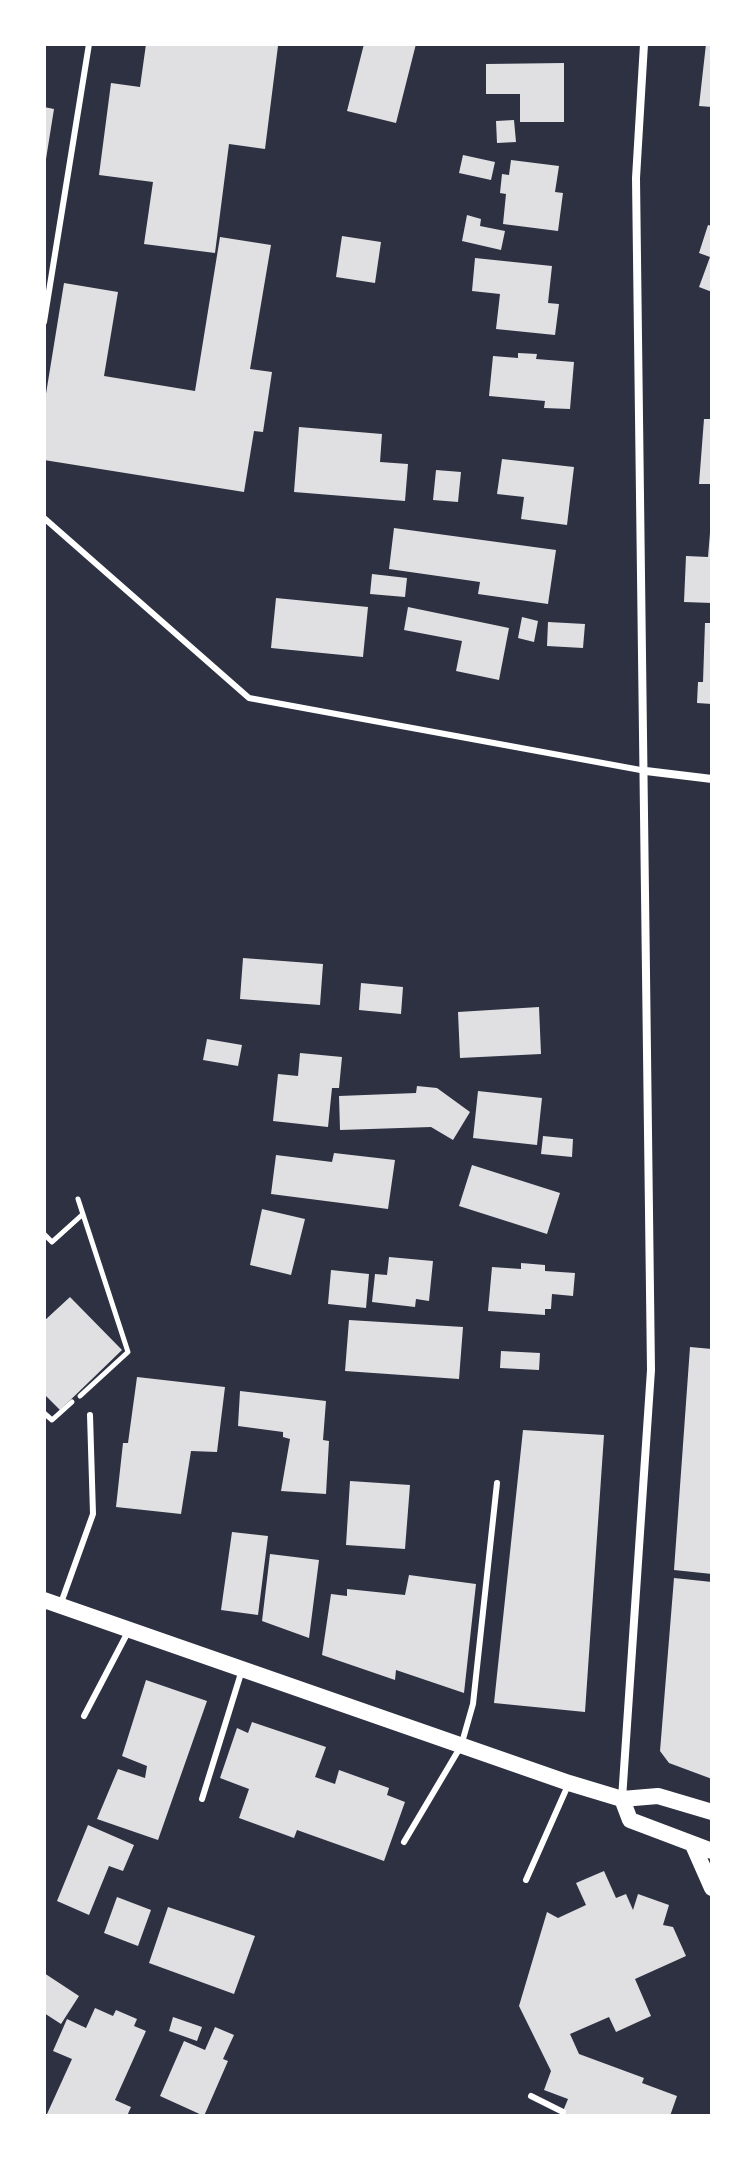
<!DOCTYPE html>
<style>
body{margin:0}
#map{position:relative;width:756px;height:2160px;overflow:hidden;background:#2d3142;font-family:"DejaVu Sans",sans-serif}
canvas{display:block}
.frame{position:absolute;inset:0;border:46px solid #fff;pointer-events:none}
</style>
<div id="map">
<canvas width="756" height="2160"></canvas>
<div class="frame"></div>
</div>
<script>
const ctx = document.querySelector('canvas').getContext('2d');
ctx.lineJoin = 'round';
function fillPath(path, color) { ctx.fillStyle = color; ctx.fill(path, 'evenodd'); }
const shape = rows => new Path2D(rows.map(r => 'M' + r).join(''));
function stroke(path, color, width, dash) { ctx.strokeStyle = color; ctx.lineWidth = width; ctx.lineCap = dash ? 'butt' : 'round'; ctx.setLineDash(dash || []); ctx.stroke(path); }
fillPath(shape([
 [146,44,278,46,265,149,229,144,215,253,144,244,153,182,99,175,111,83,140,87],
 [364,44,416,44,396,123,347,111],
 [706,44,712,44,712,107,699,106],
 [564,63,564,122,520,122,520,94,486,94,486,64],
 [44,107,54,109,46,159,44,159],
 [514,120,516,142,497,143,496,121],
 [463,155,495,162,491,180,459,173],
 [511,160,559,166,555,192,563,193,558,231,503,224,506,194,500,193,502,174,509,175],
 [467,215,481,219,480,226,505,231,501,250,462,241],
 [708,225,712,226,712,292,699,287,710,257,699,253],
 [342,236,381,242,375,283,336,277],
 [220,237,271,245,250,369,272,372,263,432,254,431,244,492,44,460,44,406,64,283,118,292,104,376,195,391],
 [475,258,552,266,548,303,559,304,555,335,496,329,500,294,472,291],
 [518,353,537,354,536,359,574,362,570,409,544,408,545,401,489,396,493,356,518,358],
 [704,419,712,419,712,484,699,484],
 [299,427,382,434,380,462,408,464,405,501,294,492],
 [502,459,574,467,567,525,521,519,524,497,497,494],
 [436,470,461,472,458,502,433,500],
 [394,528,556,550,548,604,478,594,480,582,389,569],
 [710,533,712,603,684,602,686,556,708,557],
 [372,574,407,578,405,597,370,594],
 [276,598,368,607,363,657,271,648],
 [408,607,509,628,499,680,456,671,462,641,404,630],
 [522,617,538,621,534,642,518,638],
 [548,622,585,624,583,648,547,646],
 [705,623,712,623,712,704,697,703,698,682,703,682],
 [243,958,323,964,320,1005,240,999],
 [361,983,403,987,401,1014,359,1010],
 [539,1007,541,1054,460,1058,458,1012],
 [207,1039,242,1045,238,1066,203,1060],
 [300,1053,342,1057,339,1088,332,1088,328,1127,273,1121,278,1074,298,1076],
 [417,1086,437,1088,470,1112,453,1140,431,1127,340,1130,339,1096,416,1093],
 [478,1091,542,1098,537,1145,473,1138],
 [543,1136,573,1139,572,1157,541,1154],
 [334,1153,395,1160,388,1209,271,1194,276,1155,332,1162],
 [472,1165,560,1193,547,1234,459,1206],
 [262,1209,305,1219,291,1275,250,1265],
 [389,1257,433,1261,429,1301,416,1299,415,1307,372,1302,375,1274,387,1275],
 [521,1263,545,1265,545,1271,575,1273,573,1296,552,1294,551,1309,545,1309,545,1315,488,1311,492,1267,521,1269],
 [331,1270,369,1274,366,1308,328,1304],
 [70,1297,122,1350,60,1410,44,1394,44,1321],
 [349,1320,463,1327,459,1379,345,1371],
 [690,1347,712,1349,712,1574,674,1570],
 [501,1351,540,1353,539,1370,500,1368],
 [137,1377,225,1387,217,1452,191,1451,181,1514,116,1507,123,1443,128,1443],
 [240,1391,326,1401,323,1440,329,1441,326,1494,281,1491,290,1439,283,1437,283,1432,238,1426],
 [523,1430,604,1435,585,1712,494,1703],
 [350,1481,410,1485,405,1549,346,1545],
 [232,1532,268,1536,258,1615,221,1610],
 [270,1554,319,1560,309,1638,262,1621],
 [409,1575,476,1584,464,1693,396,1670,395,1680,322,1655,331,1594,347,1596,347,1589,405,1595],
 [674,1578,712,1582,712,1779,669,1763,660,1751],
 [146,1680,207,1701,158,1840,97,1819,118,1769,145,1778,147,1766,122,1756],
 [252,1722,326,1747,315,1777,335,1784,339,1770,389,1788,387,1795,405,1802,384,1861,297,1830,294,1838,239,1818,249,1789,220,1778,237,1728,248,1733],
 [88,1825,134,1845,123,1871,109,1866,89,1915,57,1901],
 [604,1871,616,1898,626,1894,633,1910,638,1894,669,1905,663,1925,673,1927,686,1956,635,1979,651,2016,616,2032,609,2017,570,2034,579,2054,644,2078,642,2083,677,2096,670,2116,561,2116,568,2099,544,2090,551,2071,519,2006,547,1912,558,1918,586,1905,576,1883],
 [117,1897,151,1910,138,1946,104,1933],
 [168,1907,255,1936,234,1994,149,1963],
 [44,1973,79,1996,61,2024,44,2013],
 [95,2008,113,2016,116,2010,137,2019,134,2026,146,2031,115,2100,131,2107,127,2116,50,2116,47,2114,72,2059,53,2051,67,2019,86,2028],
 [173,2017,202,2027,197,2041,169,2031],
 [215,2027,234,2035,223,2059,228,2061,204,2116,160,2096,184,2041,205,2050]
]), '#e0e0e3');
stroke(shape([
 [78,1199,128,1352,80,1396],
 [44,1234,52,1242,83,1214],
 [44,1413,52,1420,72,1402]
]), '#fff', 5);
stroke(shape([
 [44,322,89,44],
 [44,518,249,698,646,771],
 [61,1603,93,1514,90,1415],
 [84,1716,129,1630],
 [202,1799,242,1670],
 [404,1842,461,1746,473,1704,497,1483],
 [526,1880,569,1783],
 [531,2096,563,2112]
]), '#fff', 6);
stroke(shape([
 [646,771,712,779],
 [622,1799,651,1370,636,178,644,44]
]), '#fff', 8);
stroke(shape([
 [44,1600,569,1783,622,1799,658,1796,712,1812],
 [622,1799,630,1820,712,1851],
 [693,1845,712,1888]
]), '#fff', 16);
</script>
